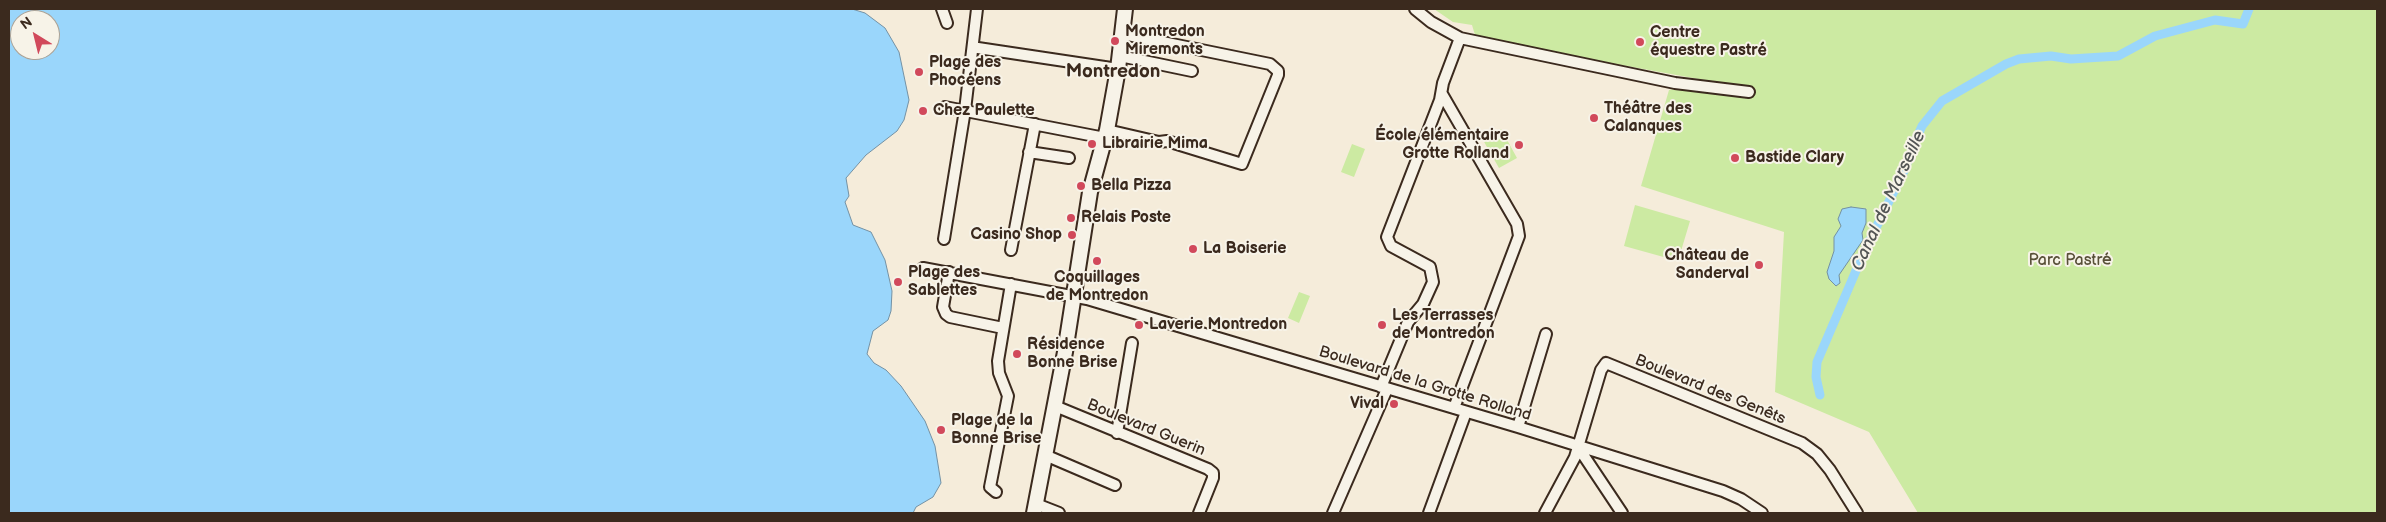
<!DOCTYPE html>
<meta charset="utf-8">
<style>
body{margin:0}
#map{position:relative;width:2386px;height:522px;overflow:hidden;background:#f5ecda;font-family:"Balsamiq Sans",sans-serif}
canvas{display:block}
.frame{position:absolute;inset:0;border:10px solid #3b2a1e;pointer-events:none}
.north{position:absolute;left:10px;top:10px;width:50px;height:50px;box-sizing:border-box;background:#f7f3e8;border:1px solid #aca397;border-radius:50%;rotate:324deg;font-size:14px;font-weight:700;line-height:20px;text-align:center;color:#3b2a1e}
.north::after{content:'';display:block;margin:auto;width:18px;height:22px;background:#d1495b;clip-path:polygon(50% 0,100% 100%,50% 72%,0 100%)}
</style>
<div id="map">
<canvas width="2386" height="522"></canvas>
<div class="frame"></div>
<div class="north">N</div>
</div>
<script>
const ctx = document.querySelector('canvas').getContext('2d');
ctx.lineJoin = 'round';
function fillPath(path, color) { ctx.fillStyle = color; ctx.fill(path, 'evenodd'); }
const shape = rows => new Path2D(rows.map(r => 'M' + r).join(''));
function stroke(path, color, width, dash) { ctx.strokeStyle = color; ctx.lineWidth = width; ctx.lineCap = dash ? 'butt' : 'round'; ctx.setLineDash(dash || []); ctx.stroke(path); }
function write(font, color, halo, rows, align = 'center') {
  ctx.font = font + ' "Balsamiq Sans",sans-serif'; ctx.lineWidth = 4; ctx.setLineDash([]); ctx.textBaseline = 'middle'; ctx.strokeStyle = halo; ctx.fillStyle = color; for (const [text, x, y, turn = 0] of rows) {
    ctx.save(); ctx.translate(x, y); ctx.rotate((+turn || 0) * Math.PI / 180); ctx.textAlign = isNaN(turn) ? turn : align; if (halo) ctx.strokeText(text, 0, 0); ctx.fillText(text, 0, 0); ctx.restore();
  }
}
fillPath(shape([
 [1434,9,2377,9,2377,513,1918,513,1869,432,1775,392,1784,232,1641,186,1669,90,1715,82,1533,49,1475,35,1472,25,1453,22],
 [1501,129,1517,158,1499,168,1483,140],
 [1352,144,1365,149,1354,177,1341,172],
 [1635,205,1690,221,1678,261,1624,246],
 [1299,292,1310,296,1299,323,1288,318]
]), '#cceaa2');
const water = shape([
 [9,9,852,9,865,13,885,28,899,52,909,100,904,120,897,131,866,155,846,178,849,196,845,202,853,225,871,232,885,260,892,291,891,311,888,320,873,331,867,354,874,363,886,370,901,386,925,421,935,446,941,483,933,497,916,507,913,513,9,513,9,9],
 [20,20,50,20,50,50,20,50,20,20],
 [1851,207,1866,209,1866,223,1862,233,1863,240,1839,275,1840,283,1836,286,1829,279,1827,272,1834,251,1834,237,1841,226,1838,219,1842,209,1851,207]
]);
fillPath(water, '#9ad6fb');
stroke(water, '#7491a3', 1);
stroke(shape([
 [1820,395,1816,377,1817,362,1864,252,1904,171,1917,137,1922,126,1942,101,2006,64,2019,59,2051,56,2071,59,2118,56,2155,36,2215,20,2243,24,2249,9]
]), '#9ad6fb', 9);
const street = shape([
 [942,9,947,23],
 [1415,9,1431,22,1460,38,1675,83,1749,92],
 [978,48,1118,69],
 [1120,56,1192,71],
 [1442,94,1517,224,1519,236,1454,408],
 [945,107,1105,138],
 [1107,130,1159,142,1167,141,1242,164,1278,75,1278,71,1270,64,1123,34],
 [1029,152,1069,158],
 [944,239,965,110,977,9],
 [1011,250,1035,124],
 [923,268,1087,299,1518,427,1723,491,1741,499,1762,513],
 [949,272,943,307,946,314,950,317,1003,328],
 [1381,387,1408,322,1423,304,1433,282,1430,267,1391,246,1387,237,1440,100,1443,83,1460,38],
 [1055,406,1208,469,1213,473,1213,478,1199,513],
 [1518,427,1546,334],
 [1117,433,1132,343],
 [1578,447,1622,513],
 [1045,455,1115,485],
 [996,492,990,487,1008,396,999,373,998,361,1011,284],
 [1036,504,1059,513],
 [1333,513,1387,389],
 [1429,513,1466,412],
 [1545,513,1575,457,1601,370,1606,363,1802,443,1817,454,1830,470,1857,513]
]);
const secondary = shape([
 [1034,513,1065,352,1090,192,1107,130,1118,69,1125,9]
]);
stroke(street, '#3b2a1e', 14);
stroke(secondary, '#3b2a1e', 18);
stroke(street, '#f7f3e8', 10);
stroke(secondary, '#f7f3e8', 14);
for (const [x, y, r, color] of [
 [1115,41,5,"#d1495b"],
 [1640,42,5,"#d1495b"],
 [919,72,5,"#d1495b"],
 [923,111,5,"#d1495b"],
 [1594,118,5,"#d1495b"],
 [1092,144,5,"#d1495b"],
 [1519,145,5,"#d1495b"],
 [1735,158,5,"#d1495b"],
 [1081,186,5,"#d1495b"],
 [1071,218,5,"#d1495b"],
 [1072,235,5,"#d1495b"],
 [1193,249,5,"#d1495b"],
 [1097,261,5,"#d1495b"],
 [1759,265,5,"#d1495b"],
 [898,282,5,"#d1495b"],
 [1139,325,5,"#d1495b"],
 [1382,325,5,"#d1495b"],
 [1017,354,5,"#d1495b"],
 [1394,404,5,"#d1495b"],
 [941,430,5,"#d1495b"]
]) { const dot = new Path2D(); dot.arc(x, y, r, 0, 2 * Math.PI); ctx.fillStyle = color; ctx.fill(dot); stroke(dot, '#f7f3e8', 2); }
write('bold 16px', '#3b2a1e', '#f7f3e8', [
 ["Montredon",1125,32],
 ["Miremonts",1125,50],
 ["Centre",1650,33],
 ["équestre Pastré",1650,51],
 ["Plage des",929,63],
 ["Phocéens",929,81],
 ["Théâtre des",1604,109],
 ["Calanques",1604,127],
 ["Chez Paulette",933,111],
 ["École élémentaire",1509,136,"right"],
 ["Grotte Rolland",1509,154,"right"],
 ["Librairie Mima",1102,144],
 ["Bastide Clary",1745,158],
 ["Bella Pizza",1091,186],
 ["Relais Poste",1081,218],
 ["Casino Shop",1062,235,"right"],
 ["La Boiserie",1203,249],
 ["Château de",1749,256,"right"],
 ["Sanderval",1749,274,"right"],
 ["Plage des",908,273],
 ["Sablettes",908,291],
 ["Coquillages",1097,278,"center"],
 ["de Montredon",1097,296,"center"],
 ["Les Terrasses",1392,316],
 ["de Montredon",1392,334],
 ["Laverie Montredon",1149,325],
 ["Résidence",1027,345],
 ["Bonne Brise",1027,363],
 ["Vival",1384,404,"right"],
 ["Plage de la",951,421],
 ["Bonne Brise",951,439]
], 'left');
write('16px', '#585038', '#f7f3e8', [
 ["Parc Pastré",2070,261]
]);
write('16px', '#3b2a1e', '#f7f3e8', [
 ["Boulevard de la Grotte Rolland",1425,384,17],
 ["Boulevard des Genêts",1710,390,22],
 ["Boulevard Guerin",1146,428,22]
]);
write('italic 18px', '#535555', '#f7f3e8', [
 ["Canal de Marseille",1889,201,-65]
]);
write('bold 19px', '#3b2a1e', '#f7f3e8', [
 ["Montredon",1113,72]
]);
</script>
